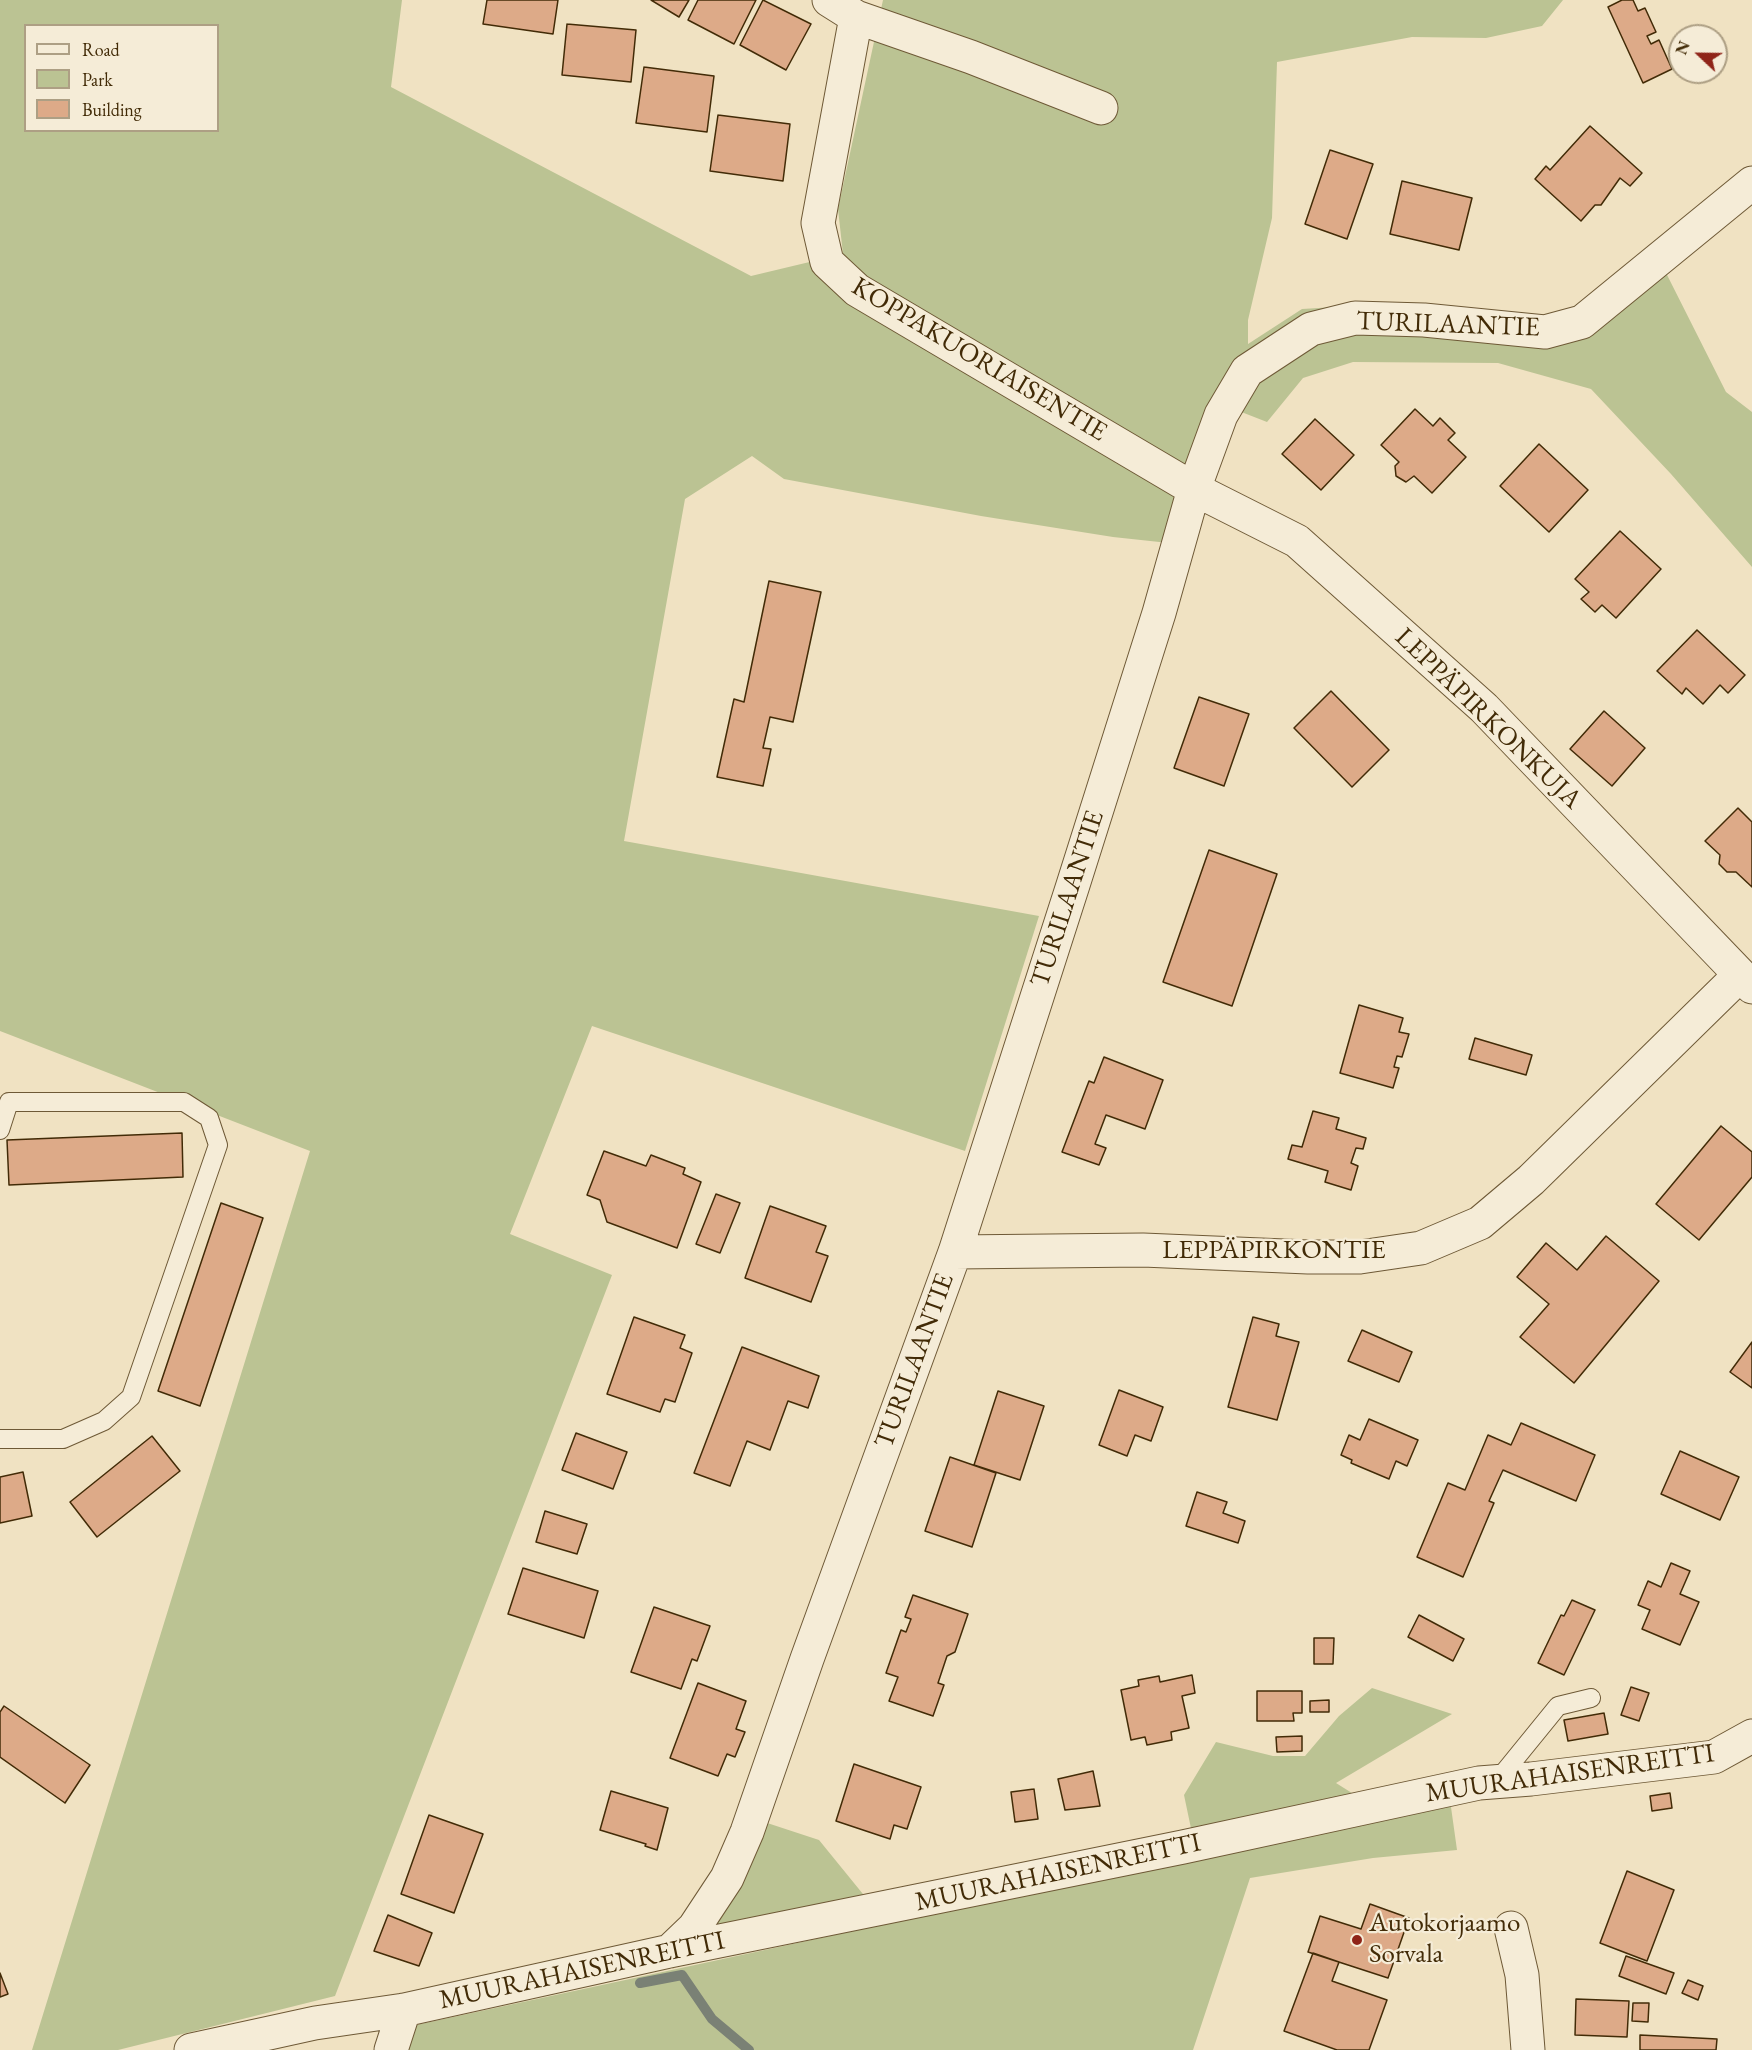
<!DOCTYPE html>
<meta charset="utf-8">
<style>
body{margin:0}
#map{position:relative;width:1752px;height:2050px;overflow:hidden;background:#f0e2c2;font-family:"EB Garamond",serif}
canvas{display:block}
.legend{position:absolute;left:24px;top:24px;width:195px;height:108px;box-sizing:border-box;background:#f5ecd7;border:2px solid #ad9f84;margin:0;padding:8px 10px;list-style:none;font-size:18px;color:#422b07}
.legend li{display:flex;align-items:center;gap:12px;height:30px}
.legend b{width:30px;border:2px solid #ad9f84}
.north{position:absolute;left:1668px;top:24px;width:60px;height:60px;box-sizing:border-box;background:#f5ecd7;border:2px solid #ad9f84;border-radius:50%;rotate:292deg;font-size:16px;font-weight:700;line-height:24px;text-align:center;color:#422b07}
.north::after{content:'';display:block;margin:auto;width:21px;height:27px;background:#8f2418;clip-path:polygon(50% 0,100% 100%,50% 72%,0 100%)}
</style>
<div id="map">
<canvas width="1752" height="2050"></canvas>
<ul class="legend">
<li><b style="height:8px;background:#f5ecd7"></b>Road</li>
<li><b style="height:16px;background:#bbc393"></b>Park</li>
<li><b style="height:16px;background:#da8"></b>Building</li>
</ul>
<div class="north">N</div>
</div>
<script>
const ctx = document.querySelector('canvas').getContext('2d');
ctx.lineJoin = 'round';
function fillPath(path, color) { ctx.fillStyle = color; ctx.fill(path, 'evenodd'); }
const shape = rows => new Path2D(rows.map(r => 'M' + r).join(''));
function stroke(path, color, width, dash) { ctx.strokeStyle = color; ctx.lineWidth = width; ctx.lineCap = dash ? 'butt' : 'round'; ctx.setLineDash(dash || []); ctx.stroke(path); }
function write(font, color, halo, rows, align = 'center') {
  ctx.font = font + ' "EB Garamond",serif'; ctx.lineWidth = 4.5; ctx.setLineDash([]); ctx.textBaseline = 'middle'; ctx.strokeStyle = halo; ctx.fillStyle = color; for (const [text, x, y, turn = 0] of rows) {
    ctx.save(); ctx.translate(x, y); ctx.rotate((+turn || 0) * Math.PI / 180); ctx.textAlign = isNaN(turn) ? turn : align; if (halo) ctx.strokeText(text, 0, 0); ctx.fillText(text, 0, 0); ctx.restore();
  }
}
fillPath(shape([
 [0,0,402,0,391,87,751,276,843,254,838,209,883,0,1563,0,1542,26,1486,38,1412,37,1277,62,1272,218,1248,320,1248,344,1302,309,1401,303,1520,319,1546,332,1660,261,1726,392,1752,412,1752,567,1671,474,1591,389,1498,363,1353,362,1303,378,1267,422,1226,406,1178,544,1113,537,981,516,784,479,752,456,685,499,624,841,1039,916,965,1151,592,1026,510,1234,612,1275,335,1996,118,2050,32,2050,310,1151,0,1031],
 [26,26,218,26,218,130,26,130],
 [1372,1688,1452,1714,1336,1783,1379,1810,1450,1800,1457,1850,1373,1858,1250,1878,1193,2050,408,2050,416,2025,1197,1857,1184,1795,1216,1742,1273,1756,1305,1756,1339,1716],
 [752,1818,819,1840,867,1899,718,1930,708,1906]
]), '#bbc393');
stroke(shape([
 [640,1983,682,1975,712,2019,749,2050]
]), '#7a8175', 10);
const building = shape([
 [487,0,558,0,553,34,483,24,487,0],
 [651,0,689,0,679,17,651,0],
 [698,0,756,0,734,44,688,20,698,0],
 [763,0,811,24,786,70,740,45,763,0],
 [1622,0,1633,0,1638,11,1645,8,1656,32,1647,36,1651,44,1659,40,1672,69,1643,83,1608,7,1622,0],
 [567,24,636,30,631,82,562,75,567,24],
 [644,67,714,76,707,132,636,123,644,67],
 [718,115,790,124,783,181,710,171,718,115],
 [1590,126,1642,173,1630,186,1620,178,1601,205,1595,205,1581,221,1535,179,1546,166,1550,170,1590,126],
 [1330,150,1373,164,1347,239,1305,224,1330,150],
 [1402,181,1472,198,1459,250,1390,234,1402,181],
 [1415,409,1433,426,1440,418,1455,433,1448,440,1466,457,1432,493,1414,476,1406,482,1396,476,1395,466,1399,462,1381,445,1415,409],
 [1315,419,1354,455,1321,490,1282,454,1315,419],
 [1539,444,1588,490,1549,532,1500,486,1539,444],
 [1620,531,1661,569,1616,618,1602,605,1595,612,1581,599,1589,592,1575,579,1620,531],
 [769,581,821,592,793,722,770,717,763,748,771,749,763,786,717,777,734,699,744,702,769,581],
 [1697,630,1745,675,1728,693,1720,685,1703,704,1686,688,1682,694,1657,671,1697,630],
 [1331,691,1389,750,1352,787,1294,728,1331,691],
 [1199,697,1249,714,1224,786,1174,768,1199,697],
 [1604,711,1645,748,1612,786,1570,749,1604,711],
 [1738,808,1752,822,1752,887,1736,872,1727,872,1719,864,1720,855,1705,841,1738,808],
 [1209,850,1277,874,1232,1006,1163,982,1209,850],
 [1359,1005,1403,1018,1399,1032,1409,1034,1402,1057,1397,1056,1394,1067,1399,1068,1393,1088,1340,1073,1359,1005],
 [1475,1038,1532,1055,1526,1075,1469,1059,1475,1038],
 [1104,1057,1163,1080,1145,1129,1106,1115,1095,1144,1106,1148,1099,1165,1062,1152,1089,1081,1094,1083,1104,1057],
 [1313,1111,1339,1118,1336,1129,1366,1138,1363,1149,1356,1148,1351,1163,1358,1166,1351,1190,1325,1182,1328,1171,1288,1159,1292,1145,1302,1147,1313,1111],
 [1721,1126,1752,1152,1752,1177,1699,1240,1656,1204,1721,1126],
 [182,1133,183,1177,9,1185,7,1140,182,1133],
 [604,1151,646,1166,651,1155,685,1168,683,1174,701,1182,677,1248,607,1222,600,1200,587,1195,604,1151],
 [716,1194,740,1203,720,1253,696,1244,716,1194],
 [221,1203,263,1218,200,1406,158,1391,221,1203],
 [770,1206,826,1226,816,1252,828,1256,811,1302,745,1278,770,1206],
 [1606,1236,1659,1281,1574,1383,1520,1337,1549,1304,1517,1277,1546,1243,1577,1270,1606,1236],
 [634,1317,685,1335,680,1348,692,1353,675,1402,665,1399,660,1412,607,1394,634,1317],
 [1253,1317,1279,1324,1276,1336,1299,1342,1277,1420,1228,1407,1253,1317],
 [1362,1330,1412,1352,1399,1382,1348,1361,1362,1330],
 [1752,1342,1752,1388,1730,1372,1752,1342],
 [742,1347,819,1376,808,1408,788,1401,770,1450,747,1441,730,1486,694,1473,742,1347],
 [1119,1390,1163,1407,1151,1441,1135,1435,1127,1456,1099,1445,1119,1390],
 [998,1391,1044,1406,1020,1480,974,1465,998,1391],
 [1369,1419,1418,1440,1407,1466,1396,1461,1389,1479,1351,1463,1352,1460,1341,1455,1349,1435,1360,1440,1369,1419],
 [1521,1423,1595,1455,1576,1501,1503,1470,1489,1501,1494,1503,1463,1577,1417,1557,1448,1483,1465,1490,1488,1435,1511,1445,1521,1423],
 [576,1433,627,1452,613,1489,562,1470,576,1433],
 [152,1436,180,1471,97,1537,70,1502,152,1436],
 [1680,1451,1739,1477,1720,1520,1661,1494,1680,1451],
 [950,1457,996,1473,972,1547,925,1531,950,1457],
 [23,1472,32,1516,0,1523,0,1477,23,1472],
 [1197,1492,1227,1502,1223,1513,1245,1521,1238,1543,1186,1526,1197,1492],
 [545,1511,587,1524,577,1554,536,1542,545,1511],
 [1671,1563,1690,1571,1680,1594,1699,1602,1680,1645,1642,1629,1650,1610,1638,1605,1648,1581,1661,1587,1671,1563],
 [523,1568,598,1591,584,1638,508,1614,523,1568],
 [913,1595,968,1614,955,1652,947,1656,938,1683,944,1685,933,1716,889,1701,898,1677,886,1673,901,1630,906,1632,911,1619,905,1617,913,1595],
 [1572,1600,1595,1610,1564,1675,1538,1663,1561,1615,1564,1616,1572,1600],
 [654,1607,710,1626,697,1661,692,1659,681,1689,631,1672,654,1607],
 [1419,1615,1464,1639,1453,1661,1408,1637,1419,1615],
 [1314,1638,1334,1638,1333,1664,1314,1664,1314,1638],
 [1192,1675,1195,1693,1182,1696,1189,1728,1171,1732,1172,1740,1147,1745,1145,1737,1131,1740,1121,1690,1139,1686,1138,1680,1159,1676,1160,1682,1192,1675],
 [698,1683,746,1701,736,1729,745,1732,735,1757,727,1754,718,1776,670,1758,698,1683],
 [1631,1687,1649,1693,1639,1721,1621,1715,1631,1687],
 [1257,1691,1302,1691,1302,1713,1293,1713,1294,1721,1257,1721,1257,1691],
 [1329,1700,1329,1712,1310,1712,1310,1701,1329,1700],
 [4,1706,90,1765,65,1803,0,1757,0,1712,4,1706],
 [1604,1713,1608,1734,1568,1741,1564,1720,1604,1713],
 [1302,1736,1302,1751,1277,1752,1276,1737,1302,1736],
 [854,1764,921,1787,907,1829,894,1825,890,1839,836,1821,854,1764],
 [1093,1771,1100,1806,1065,1810,1058,1779,1093,1771],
 [1034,1789,1038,1819,1015,1822,1011,1792,1034,1789],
 [611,1791,668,1808,657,1850,645,1846,646,1844,600,1830,611,1791],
 [1670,1793,1672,1808,1652,1811,1650,1796,1670,1793],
 [429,1815,483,1834,454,1913,401,1894,429,1815],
 [1627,1871,1674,1890,1647,1961,1600,1943,1627,1871],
 [1370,1904,1409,1918,1388,1978,1308,1952,1320,1916,1361,1929,1370,1904],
 [388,1915,432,1933,419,1966,374,1951,388,1915],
 [1313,1953,1339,1962,1332,1981,1387,2000,1369,2050,1337,2050,1284,2031,1313,1953],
 [1626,1956,1674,1973,1666,1994,1619,1976,1626,1956],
 [0,1973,8,1994,0,1997,0,1973],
 [1688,1980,1703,1986,1698,2000,1682,1993,1688,1980],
 [1576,1999,1629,2001,1627,2037,1575,2035,1576,1999],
 [1633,2003,1649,2003,1648,2022,1632,2021,1633,2003],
 [1640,2035,1717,2039,1716,2050,1640,2050,1640,2035]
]);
fillPath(building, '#da8');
stroke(building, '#422b07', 1.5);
const service = shape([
 [0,1130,9,1102,184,1102,209,1118,218,1145,131,1397,104,1421,63,1439,0,1439],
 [1497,1781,1558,1706,1591,1698]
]);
const minor = shape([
 [829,0,856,17,971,57,1101,108],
 [856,17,818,223,827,262,857,290,1194,489,1297,541,1484,708,1752,987],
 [955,1252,1143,1250,1308,1257,1360,1257,1421,1248,1480,1223,1531,1180,1740,975],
 [1511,1928,1522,1975,1528,2050],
 [670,1951,694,1928,727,1878,747,1832,807,1659,955,1252,1073,885,1159,613,1194,489,1221,415,1247,371,1311,329,1355,318,1424,320,1545,332,1582,322,1752,183],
 [191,2050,315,2023,404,2010,670,1951,1183,1847,1479,1783,1531,1779,1714,1757,1752,1736],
 [391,2050,404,2010]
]);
stroke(service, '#6e5936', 20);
stroke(minor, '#6e5936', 35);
stroke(service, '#f5ecd7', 18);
stroke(minor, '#f5ecd7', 33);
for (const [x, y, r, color] of [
 [1357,1940,6,"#8f2418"]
]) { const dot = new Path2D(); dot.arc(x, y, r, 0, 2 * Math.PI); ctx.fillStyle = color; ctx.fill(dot); stroke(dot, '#f5ecd7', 2); }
write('27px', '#422b07', '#f5ecd7', [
 ["TURILAANTIE",1448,325,2],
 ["KOPPAKUORIAISENTIE",979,360,31],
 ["LEPPÄPIRKONKUJA",1488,719,44],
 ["TURILAANTIE",1068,899,-72],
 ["LEPPÄPIRKONTIE",1274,1251],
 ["TURILAANTIE",915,1361,-70],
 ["MUURAHAISENREITTI",1570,1774,-8],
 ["MUURAHAISENREITTI",1058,1873,-12],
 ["MUURAHAISENREITTI",582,1971,-12]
]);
write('27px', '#422b07', '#f5ecd7', [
 ["Autokorjaamo",1369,1924],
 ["Sorvala",1369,1955]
], 'left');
</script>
